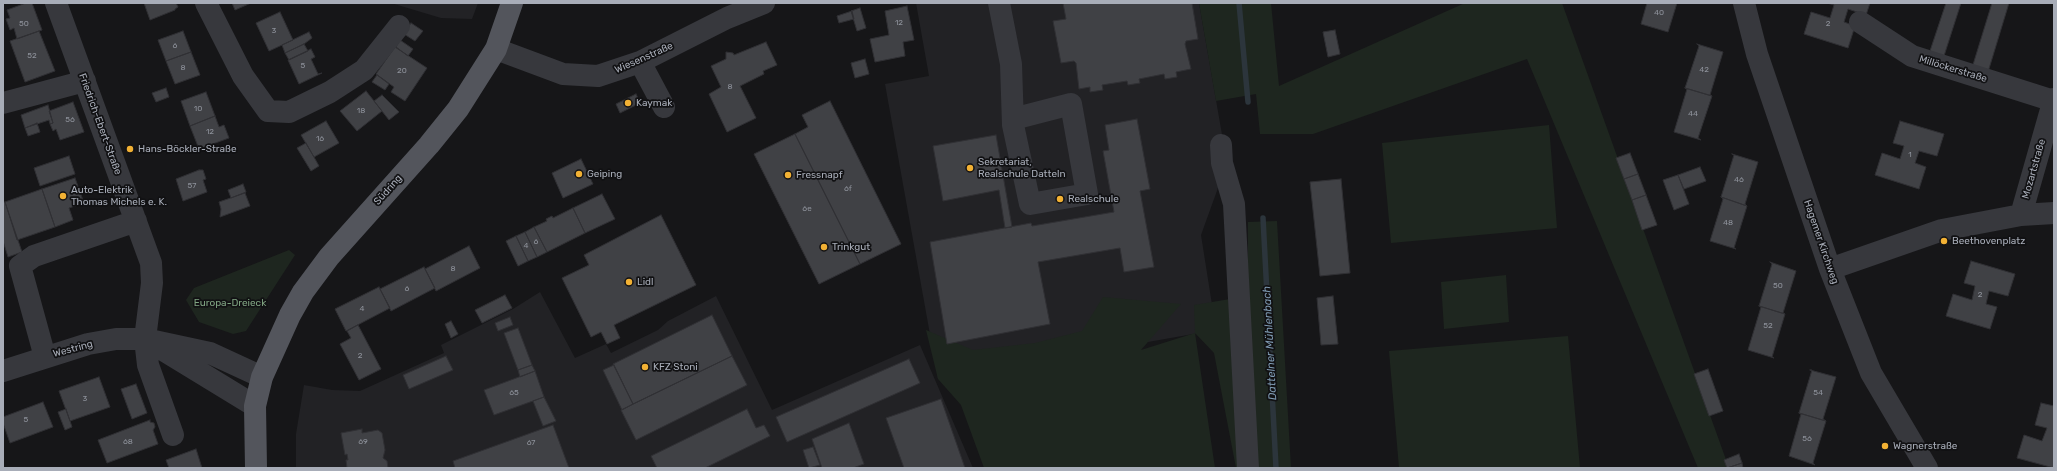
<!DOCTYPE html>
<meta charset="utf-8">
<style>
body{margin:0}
#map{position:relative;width:2057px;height:471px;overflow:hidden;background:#161618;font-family:Rubik,sans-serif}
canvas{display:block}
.frame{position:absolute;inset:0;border:4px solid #a8adb8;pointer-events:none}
</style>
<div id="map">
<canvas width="2057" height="471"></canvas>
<div class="frame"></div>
</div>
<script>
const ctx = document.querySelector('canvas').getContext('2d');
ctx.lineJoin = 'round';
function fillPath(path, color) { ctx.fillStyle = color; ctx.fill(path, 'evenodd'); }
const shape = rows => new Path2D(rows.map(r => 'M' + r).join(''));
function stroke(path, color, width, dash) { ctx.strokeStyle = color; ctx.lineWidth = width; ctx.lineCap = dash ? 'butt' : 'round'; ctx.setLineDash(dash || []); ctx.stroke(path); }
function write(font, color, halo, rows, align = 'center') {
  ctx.font = font + ' Rubik,sans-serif'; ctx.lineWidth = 3.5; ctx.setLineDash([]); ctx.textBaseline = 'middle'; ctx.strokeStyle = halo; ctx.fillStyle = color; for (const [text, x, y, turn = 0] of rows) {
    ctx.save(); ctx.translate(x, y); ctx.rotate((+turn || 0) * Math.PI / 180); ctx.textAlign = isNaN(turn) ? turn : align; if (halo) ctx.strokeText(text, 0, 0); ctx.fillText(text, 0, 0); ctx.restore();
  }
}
fillPath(shape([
 [391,3,478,3,472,19,441,18],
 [916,3,1199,3,1227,163,1201,235,1216,330,938,379,885,84,929,76],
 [540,292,575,358,606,344,611,353,658,330,668,321,716,296,772,410,920,345,973,468,296,468,296,434,304,385,332,390,360,391,444,353,441,345,513,309]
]), '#222225');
fillPath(shape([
 [1199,3,1271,3,1279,86,1465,3,1562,3,1729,468,1698,468,1527,59,1313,134,1260,134,1256,94,1216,101],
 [1549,125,1557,228,1391,243,1382,143],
 [1277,221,1291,468,1236,468,1214,353,1195,333,1215,468,984,468,961,405,938,379,926,330,973,350,1035,343,1082,331,1103,297,1181,304,1141,350,1195,333,1194,305,1248,296,1248,222],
 [289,250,295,255,246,331,233,334,199,322,186,300,194,288],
 [1506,275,1509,322,1444,329,1441,282],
 [1568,336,1580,468,1399,468,1389,351]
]), '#1e261f');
stroke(shape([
 [1239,3,1248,102],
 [1263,218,1276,468]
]), '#2c353c', 5.5);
const building = shape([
 [26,3,32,3,42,30,17,39,14,28,10,30,6,19,10,18,7,10,26,3],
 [144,3,176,3,178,7,175,9,175,10,150,20,144,3],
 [232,3,251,3,235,10,232,3],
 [1063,3,1192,3,1198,39,1186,41,1185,44,1191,69,1176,72,1177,77,1165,79,1164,74,1139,79,1140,83,1128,85,1127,81,1102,85,1103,90,1090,92,1090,87,1079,89,1076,63,1074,61,1061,63,1053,21,1066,19,1063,3],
 [1647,3,1677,3,1668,32,1641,24,1647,3],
 [1827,3,1870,3,1866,15,1848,9,1844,22,1855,26,1848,48,1804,34,1811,12,1830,18,1834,5,1827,3],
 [1946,3,1961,3,1943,59,1929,54,1946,3],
 [1992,3,2009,3,1988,72,1972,68,1992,3],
 [907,6,914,40,903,42,905,56,875,62,870,39,889,35,885,11,907,6],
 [860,8,866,28,857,31,851,11,860,8],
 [852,11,854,19,839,23,837,16,852,11],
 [280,12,293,40,269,51,256,23,280,12],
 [411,23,423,31,415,41,404,34,411,23],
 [1335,30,1340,54,1328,57,1323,32,1335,30],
 [39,31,55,71,25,82,10,41,39,31],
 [183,31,191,52,166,61,158,40,183,31],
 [309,32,312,38,304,44,285,53,282,45,309,32],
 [400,40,413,49,408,56,396,47,400,40],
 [766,42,777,65,763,71,764,74,740,86,756,118,727,132,709,94,721,87,711,66,726,59,726,52,733,53,734,55,766,42],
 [304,44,308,51,289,60,285,53,304,44],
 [1697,44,1723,52,1710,95,1712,96,1685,88,1699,46,1697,44],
 [395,47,427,68,405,101,391,92,394,87,376,74,395,47],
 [311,49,315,57,311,59,318,74,322,73,299,84,288,60,311,49],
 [191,52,200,75,175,84,166,61,191,52],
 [865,59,869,74,855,78,851,63,865,59],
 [377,75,389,84,385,90,372,82,377,75],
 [166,88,169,97,156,102,152,93,166,88],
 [1685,88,1712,96,1698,138,1701,140,1674,132,1687,89,1685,88],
 [366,91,382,111,357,131,340,111,366,91],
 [206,92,215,116,190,126,181,101,206,92],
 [636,94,640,103,620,113,616,104,636,94],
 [382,95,399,112,389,120,374,101,382,95],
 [830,101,901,244,860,264,795,134,808,127,802,115,830,101],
 [73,102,84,132,60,140,56,129,53,131,50,124,53,123,49,111,73,102],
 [48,105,53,123,50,124,49,120,25,128,21,115,48,105],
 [215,116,219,127,224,125,229,138,199,149,190,126,215,116],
 [1137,119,1150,189,1140,191,1154,267,1124,272,1120,248,1038,262,1050,324,947,344,930,242,1031,223,1032,226,1114,212,1103,151,1109,150,1105,125,1137,119],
 [326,121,339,143,314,157,301,135,326,121],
 [1900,121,1944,134,1937,156,1919,151,1915,163,1926,167,1919,189,1875,175,1882,153,1900,159,1904,146,1893,143,1900,121],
 [37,123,40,132,28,136,25,128,37,123],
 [795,134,860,264,819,284,754,154,795,134],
 [996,135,1012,227,1005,228,999,190,943,201,933,146,996,135],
 [306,143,319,166,311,171,297,148,306,143],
 [1630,153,1638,174,1624,179,1616,158,1630,153],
 [1732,154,1758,162,1745,204,1747,206,1721,197,1734,155,1732,154],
 [69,156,75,174,40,186,34,168,69,156],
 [581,159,593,184,563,198,552,173,581,159],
 [1700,167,1706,181,1684,189,1678,175,1700,167],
 [199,170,203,170,206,179,203,180,207,192,183,201,176,179,199,170],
 [1638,174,1646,195,1632,200,1624,179,1638,174],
 [1678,175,1689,204,1674,210,1663,180,1678,175],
 [75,178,84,203,69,208,73,220,55,227,42,189,75,178],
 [1341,179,1350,273,1320,276,1310,182,1341,179],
 [243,184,246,192,231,198,228,190,243,184],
 [42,189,55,227,17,240,5,202,42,189],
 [245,193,250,206,220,217,221,209,219,202,245,193],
 [602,194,615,219,585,233,573,208,602,194],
 [1646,195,1657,225,1642,230,1632,200,1646,195],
 [1721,197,1747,206,1734,248,1736,249,1710,241,1723,199,1721,197],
 [3,202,5,202,22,252,8,257,3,241,3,202],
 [573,208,585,233,547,252,534,227,547,221,546,219,552,216,553,218,573,208],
 [661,215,696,285,614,325,620,338,607,344,601,332,591,337,562,278,589,265,584,255,661,215],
 [534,227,547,252,537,257,525,232,534,227],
 [525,232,537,257,528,261,516,236,525,232],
 [516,236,528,261,518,266,506,241,516,236],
 [469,246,480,268,436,291,425,269,469,246],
 [1971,261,2015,274,2008,296,1989,291,1986,304,1997,307,1990,329,1946,316,1953,294,1972,300,1975,286,1964,283,1971,261],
 [1770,262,1796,271,1783,313,1785,314,1759,306,1772,264,1770,262],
 [424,267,435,288,391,311,380,289,424,267],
 [379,287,390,308,346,331,335,309,379,287],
 [505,295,512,308,482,323,475,310,505,295],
 [1333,296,1338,344,1321,345,1317,298,1333,296],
 [1759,306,1785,314,1772,357,1774,358,1748,350,1761,307,1759,306],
 [712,315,732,356,633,404,613,364,712,315],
 [510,317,513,325,498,331,495,323,510,317],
 [451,321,458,334,451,338,445,324,451,321],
 [358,325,381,369,359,380,340,344,351,338,347,331,358,325],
 [518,328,532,365,518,370,504,333,518,328],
 [446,356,453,370,409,389,403,375,446,356],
 [732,356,747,385,636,440,621,410,732,356],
 [909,359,920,383,787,442,776,417,909,359],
 [532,365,535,371,520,377,518,370,532,365],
 [614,365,633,404,622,410,603,370,614,365],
 [1708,369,1723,411,1709,416,1694,374,1708,369],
 [1810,370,1836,377,1823,419,1826,421,1799,413,1812,370,1810,370],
 [535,371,544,397,494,415,484,390,535,371],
 [99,377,110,407,70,421,59,391,99,377],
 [136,384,147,413,132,419,121,389,136,384],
 [544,397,556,421,543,426,533,401,544,397],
 [941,399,965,468,904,468,886,418,941,399],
 [43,402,53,427,10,443,3,423,3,417,43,402],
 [2041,403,2054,406,2054,468,2017,458,2024,435,2042,441,2047,428,2035,425,2041,403],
 [66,409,72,427,65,430,58,412,66,409],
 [747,409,756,428,764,425,770,436,705,468,657,468,651,456,747,409],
 [1799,413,1826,421,1813,463,1815,465,1789,456,1801,414,1799,413],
 [150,420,150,422,154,423,155,427,153,430,158,444,107,463,98,440,150,420],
 [849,423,864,464,853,468,822,468,812,439,849,423],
 [553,425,569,468,455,468,453,461,553,425],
 [362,429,362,433,378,430,382,433,385,450,383,458,387,461,388,468,347,468,346,460,348,460,347,454,345,455,341,433,362,429],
 [813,447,820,465,809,468,803,450,813,447],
 [196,449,202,468,169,468,166,460,196,449],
 [1739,454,1742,463,1727,468,1724,460,1739,454],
 [1742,463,1743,468,1727,468,1742,463]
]);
fillPath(building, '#404145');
stroke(building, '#303034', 1);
stroke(shape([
 [56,3,151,263,152,283,145,339,148,365,173,435],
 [206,3,243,76,268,111,289,112,330,92,364,70,399,26],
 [999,3,1011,64,1013,125,1030,204,1087,194,1071,104,1013,119],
 [1744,3,1757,54,1830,269,1871,373,1927,468],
 [1860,22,1912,56,2054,101],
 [496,49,563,74,598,76,640,62,727,18,764,3],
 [640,62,664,107],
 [3,103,85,81],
 [1221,145,1222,163,1234,204,1248,468],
 [2021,215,2054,99],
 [1830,269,1942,230,2021,215,2054,213],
 [160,348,255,406],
 [45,357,20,266,34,256,136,221],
 [3,371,88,344,116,339,145,339,210,353,262,377]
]), '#37383d', 22);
stroke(shape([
 [256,468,255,406,262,377,290,315,303,292,329,257,429,145,458,109,496,49,512,3]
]), '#53555c', 22);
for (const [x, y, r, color] of [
 [628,103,4,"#f2b134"],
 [130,149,4,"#f2b134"],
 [970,168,4,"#f2b134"],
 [579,174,4,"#f2b134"],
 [788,175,4,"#f2b134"],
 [63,196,4,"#f2b134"],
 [1060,199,4,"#f2b134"],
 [1944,241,4,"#f2b134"],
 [824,247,4,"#f2b134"],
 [629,282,4,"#f2b134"],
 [645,367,4,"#f2b134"],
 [1885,446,4,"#f2b134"]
]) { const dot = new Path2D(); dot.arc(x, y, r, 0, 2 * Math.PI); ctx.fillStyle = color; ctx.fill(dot); stroke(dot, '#111113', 1.5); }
write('8px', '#8e929b', null, [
 ["40",1659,13],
 ["12",899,23],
 ["50",24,24],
 ["2",1828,24],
 ["3",274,31],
 ["6",175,46],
 ["52",32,56],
 ["5",303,66],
 ["8",183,68],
 ["42",1704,70],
 ["20",402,71],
 ["8",730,87],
 ["10",198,109],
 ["18",361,111],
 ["44",1693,114],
 ["56",70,120],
 ["12",210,132],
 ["16",320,139],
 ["1",1910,155],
 ["46",1739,180],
 ["57",192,186],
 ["6f",848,189],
 ["6e",807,209],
 ["48",1728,223],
 ["6",536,242],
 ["4",526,246],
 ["8",453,269],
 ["50",1778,286],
 ["6",407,289],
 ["2",1980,295],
 ["4",362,309],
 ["52",1768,326],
 ["2",360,356],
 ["65",514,393],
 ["54",1818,393],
 ["3",85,399],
 ["5",26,420],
 ["56",1807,439],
 ["68",128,442],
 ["69",363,442],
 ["67",531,443]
]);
write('10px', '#a8adb8', '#111113', [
 ["Wiesenstraße",644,58,-24],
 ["Millöckerstraße",1953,69,17],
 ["Friedrich-Ebert-Straße",100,124,70],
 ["Mozartstraße",2034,169,-74],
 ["Südring",388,190,-48],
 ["Hagemer Kirchweg",1821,242,71],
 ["Westring",73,349,-15]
]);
write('10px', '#a8adb8', '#111113', [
 ["Kaymak",636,103],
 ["Hans-Böckler-Straße",138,149],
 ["Sekretariat,",978,162],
 ["Realschule Datteln",978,174],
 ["Geiping",587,174],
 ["Fressnapf",796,175],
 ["Auto-Elektrik",71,190],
 ["Thomas Michels e. K.",71,202],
 ["Realschule",1068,199],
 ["Beethovenplatz",1952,241],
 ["Trinkgut",832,247],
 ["Lidl",637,282],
 ["KFZ Stoni",653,367],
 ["Wagnerstraße",1893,446]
], 'left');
write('10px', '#7fa381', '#111113', [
 ["Europa-Dreieck",230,303]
]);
write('italic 11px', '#7f9bb3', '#111113', [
 ["Dattelner Mühlenbach",1270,343,-93]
]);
</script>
